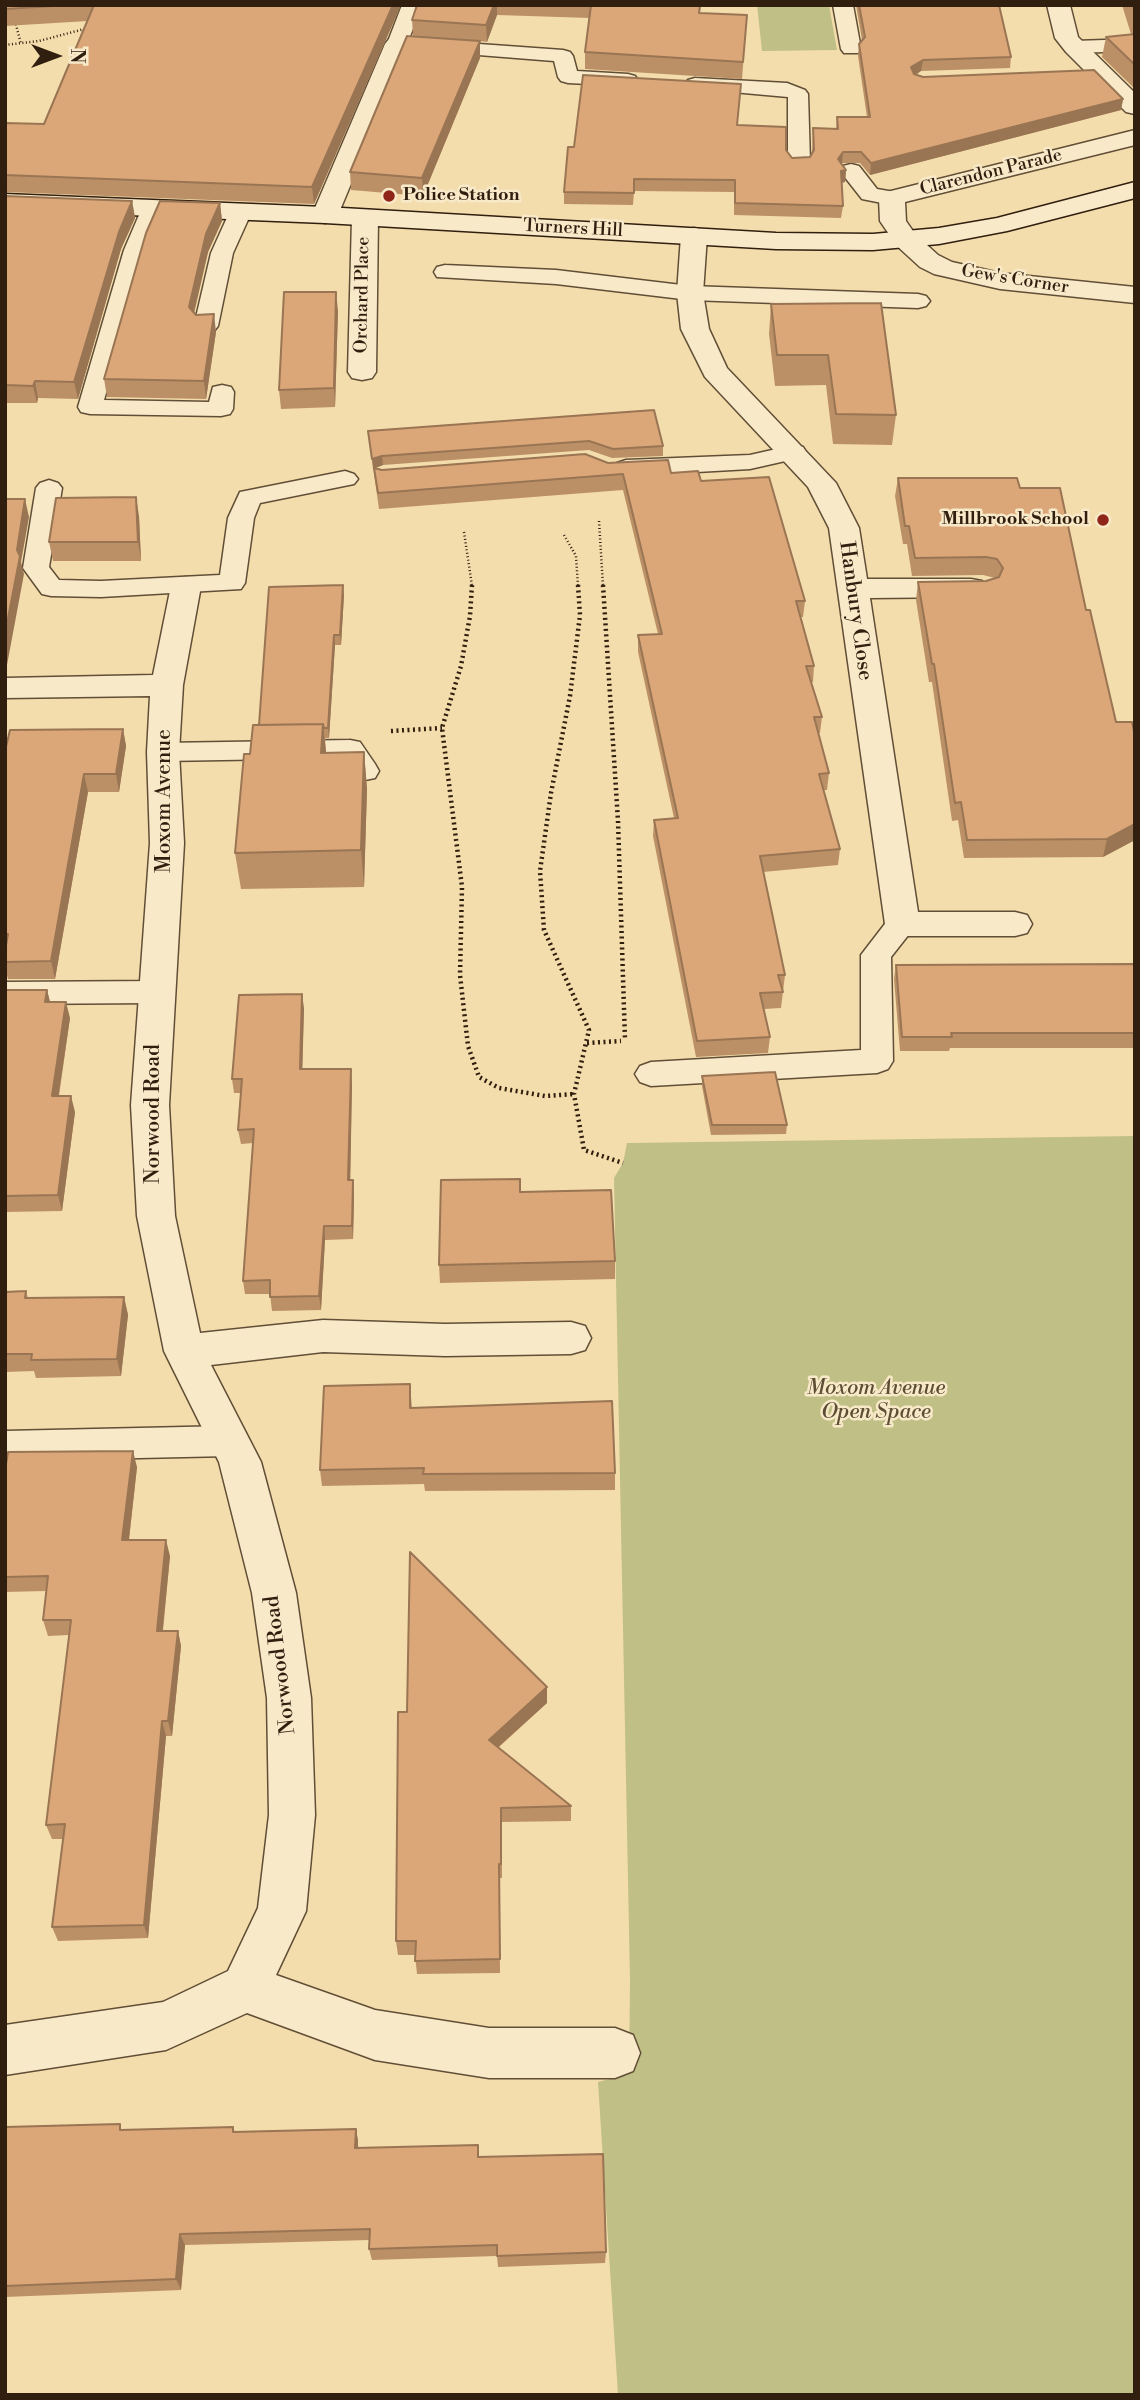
<!DOCTYPE html>
<style>
body{margin:0}
#map{position:relative;width:1140px;height:2400px;overflow:hidden;background:#f4ddac;font-family:"Libre Bodoni",serif}
canvas{display:block}
.frame{position:absolute;inset:0;border:7px solid #301e0f;pointer-events:none}
.north{position:absolute;left:21px;top:21px;width:70px;height:70px;-webkit-text-stroke:5px #f8e9c9;paint-order:stroke;rotate:90deg;font-size:19px;font-weight:700;line-height:28px;text-align:center;color:#301e0f}
.north::after{content:'';display:block;margin:auto;width:24px;height:32px;background:#301e0f;clip-path:polygon(50% 0,100% 100%,50% 72%,0 100%)}
</style>
<div id="map">
<canvas width="1140" height="2400"></canvas>
<div class="frame"></div>
<div class="north">N</div>
</div>
<script>
const ctx = document.querySelector('canvas').getContext('2d');
ctx.lineJoin = 'round';
function fillPath(path, color) { ctx.fillStyle = color; ctx.fill(path, 'evenodd'); }
const shape = rows => new Path2D(rows.map(r => 'M' + r).join(''));
function stroke(path, color, width, dash) { ctx.strokeStyle = color; ctx.lineWidth = width; ctx.lineCap = dash ? 'butt' : 'round'; ctx.setLineDash(dash || []); ctx.stroke(path); }
function write(font, color, halo, rows, align = 'center') {
  ctx.font = font + ' "Libre Bodoni",serif'; ctx.lineWidth = 5; ctx.setLineDash([]); ctx.textBaseline = 'middle'; ctx.strokeStyle = halo; ctx.fillStyle = color; for (const [text, x, y, turn = 0] of rows) {
    ctx.save(); ctx.translate(x, y); ctx.rotate((+turn || 0) * Math.PI / 180); ctx.textAlign = isNaN(turn) ? turn : align; if (halo) ctx.strokeText(text, 0, 0); ctx.fillText(text, 0, 0); ctx.restore();
  }
}
fillPath(shape([
 [757,5,829,5,837,50,762,51],
 [1135,1136,1135,2395,618,2395,598,2082,629,2074,630,1980,614,1178,623,1163,627,1143]
]), '#c0bf86');
const service = shape([
 [402,5,422,5,409,39,563,50,570,52,573,56,577,71,628,74,635,76,638,80,635,84,628,86,568,83,561,81,558,77,554,61,390,48,387,44,402,5],
 [833,5,853,5,861,49,858,53,844,53,841,49,833,5],
 [1135,39,1135,51,1074,53,1067,51,1064,47,1067,43,1074,41,1135,39],
 [695,78,787,83,805,90,808,94,810,162,807,167,799,168,791,167,788,162,788,97,688,88,685,84,688,80,695,78],
 [851,164,859,166,877,189,900,193,903,198,900,203,892,205,862,199,840,171,843,166,851,164],
 [153,201,161,203,164,208,146,250,104,400,209,402,213,387,222,385,231,387,234,392,233,409,230,414,221,416,90,414,81,412,78,407,124,250,142,208,145,203,153,201],
 [241,204,249,206,252,211,233,253,218,326,214,331,198,331,194,326,211,253,230,211,233,206,241,204],
 [445,265,556,270,690,286,918,294,926,296,930,301,926,306,918,308,690,300,556,284,437,277,434,272,437,267,445,265],
 [794,445,803,447,806,452,803,457,750,469,626,476,617,473,613,468,617,463,626,460,750,455,794,445],
 [345,471,354,474,358,479,354,484,260,503,254,518,245,583,241,589,101,597,51,596,42,594,23,568,36,488,40,483,49,480,58,483,62,488,49,567,59,580,101,581,220,575,228,518,240,492,345,471],
 [350,740,360,742,375,764,379,771,375,778,365,780,355,778,342,758,163,761,153,759,149,752,153,745,163,743,350,740],
 [902,913,913,916,917,924,891,957,893,1061,888,1069,877,1073,651,1086,640,1082,635,1074,640,1066,651,1062,861,1050,861,955,891,916,902,913],
 [157,981,168,984,172,992,168,1000,157,1003,5,1004,5,982,157,981],
 [229,1426,242,1430,247,1441,242,1452,229,1456,5,1461,5,1431,229,1426]
]);
const minor = shape([
 [1047,5,1070,5,1078,37,1135,93,1135,114,1126,112,1066,52,1055,38,1047,5],
 [397,37,405,39,409,44,338,215,334,220,325,223,316,220,312,215,385,44,389,39,397,37],
 [1135,130,1135,145,905,202,906,221,915,234,938,255,952,262,1000,273,1135,287,1135,303,1000,289,934,274,920,267,897,246,880,221,879,198,883,193,1135,130],
 [365,210,374,213,378,218,376,372,372,378,362,380,352,378,348,372,352,218,356,213,365,210],
 [694,228,703,230,707,236,703,293,709,329,727,368,836,483,859,528,867,579,971,579,982,581,986,588,982,595,971,597,870,598,918,912,1015,912,1027,915,1032,924,1027,933,1015,936,902,936,890,933,885,924,829,528,808,487,705,377,681,329,677,293,681,236,685,230,694,228],
 [186,577,197,579,201,586,183,685,179,752,184,843,169,1105,175,1216,200,1333,323,1320,445,1324,571,1322,585,1326,591,1338,585,1350,571,1354,445,1356,323,1352,211,1365,261,1462,296,1593,311,1698,315,1815,306,1911,276,1975,375,2010,489,2028,615,2028,633,2035,640,2053,633,2071,615,2078,489,2078,375,2060,247,2013,166,2050,5,2075,5,2025,163,2002,228,1971,258,1908,269,1815,267,1698,252,1593,219,1462,164,1351,137,1216,131,1105,150,843,147,752,150,696,5,698,5,678,153,675,171,586,175,579,186,577]
]);
const secondary = shape([
 [1135,182,1135,198,1007,231,939,244,873,250,776,249,325,223,5,210,5,194,325,207,776,233,873,234,939,228,997,218,1135,182]
]);
stroke(service, '#614e36', 3);
stroke(minor, '#614e36', 3);
stroke(secondary, '#301e0f', 3);
stroke(shape([
 [15,21,21,44],
 [5,45,39,41,88,28],
 [599,521,603,586],
 [464,532,472,586],
 [564,535,576,556,578,586]
]), '#301e0f', 2.5, [1, 2.5]);
stroke(shape([
 [472,585,470,616,461,666,442,728,462,887,460,975,468,1046,479,1077,499,1088,545,1096,574,1094],
 [578,585,580,615,570,696,551,793,540,871,544,930,589,1030,574,1094,584,1150,623,1163],
 [603,585,618,821,625,1040],
 [391,731,442,728],
 [587,1043,621,1041]
]), '#301e0f', 4.5, [2, 3.5]);
fillPath(service, '#f8e9c9');
fillPath(minor, '#f8e9c9');
fillPath(secondary, '#f8e9c9');
fillPath(shape([
 [5,5,401,5,314,204,5,192,5,123,44,124,88,21,5,26],
 [417,5,701,5,700,13,747,15,742,79,585,69,585,52,590,18,497,15,487,42,480,41,480,58,423,196,351,190,350,172,413,36,412,20],
 [856,5,999,5,1011,57,1010,68,921,71,916,75,923,77,1123,99,1121,110,870,175,860,163,842,163,846,170,845,182,842,183,843,206,841,218,734,215,734,192,634,191,633,205,564,204,564,192,574,147,738,125,786,150,792,158,810,157,812,152,813,128,836,129,837,117,867,117,858,56,859,44,862,40],
 [1122,5,1135,5,1135,89,1102,57,1106,37,1131,34],
 [5,196,132,201,135,218,121,249,78,399,38,398,37,403,5,403],
 [220,203,222,221,208,252,194,314,216,332,206,399,107,397,104,379],
 [771,304,896,415,892,445,833,444,826,385,775,386,769,334],
 [338,311,335,407,281,409,279,390],
 [654,410,663,446,663,456,612,458,589,450,383,465,375,468,382,470,608,463,671,473,701,481,805,601,803,617,801,617,814,666,813,682,811,682,822,717,820,733,818,733,829,773,827,790,824,790,840,849,838,865,763,872,785,975,781,1008,764,1009,770,1037,768,1053,696,1057,653,836,654,820,674,818,638,652,638,635,658,634,623,490,379,509,368,431],
 [898,478,1020,488,1086,610,1116,722,1135,736,1135,840,1103,857,964,858,958,820,952,821,932,682,929,682,916,600,918,582,986,581,995,578,983,575,912,576,907,544,903,544,895,496],
 [139,516,141,561,53,561,49,542],
 [344,595,341,645,335,645,329,738,325,738,326,753,364,752,367,789,364,887,241,889,235,853,250,754,259,725],
 [123,729,126,746,119,792,88,792,55,979,8,979,5,969,5,751],
 [1135,964,1135,1048,950,1048,949,1051,900,1051,894,979,896,965],
 [5,990,47,990,50,1002,70,1018,59,1096,75,1112,62,1211,5,1212],
 [304,1008,302,1069,352,1083,350,1180,353,1180,354,1194,353,1239,325,1240,321,1310,272,1311,270,1294,245,1294,243,1281,253,1143,241,1144,238,1130,241,1093,234,1093,232,1079],
 [702,1076,787,1125,786,1134,711,1135,702,1086],
 [521,1192,615,1261,615,1279,440,1283,439,1265],
 [26,1291,28,1298,124,1297,128,1315,121,1376,36,1378,34,1371,5,1372,5,1292],
 [410,1384,412,1408,615,1473,615,1490,425,1491,424,1484,322,1486,320,1470],
 [137,1467,129,1540,170,1556,163,1631,178,1631,181,1646,172,1736,166,1736,148,1938,58,1941,52,1927,63,1839,52,1839,46,1825,69,1635,48,1636,43,1620,46,1591,5,1592,5,1470],
 [547,1687,547,1703,498,1748,571,1806,571,1821,502,1822,502,1878,499,1878,500,1973,417,1974,415,1955,398,1955,396,1941,407,1712],
 [5,2127,123,2130,233,2127,235,2132,356,2129,358,2141,358,2148,479,2157,606,2252,605,2263,498,2267,497,2256,372,2260,369,2249,370,2240,185,2245,181,2290,5,2297]
]), '#bc9067');
fillPath(shape([
 [393,5,401,5,314,204,312,187],
 [494,5,497,5,497,15,487,42,486,25],
 [480,41,480,58,423,196,422,178],
 [923,60,921,71,910,78,911,67],
 [1123,99,1121,110,870,175,871,163],
 [843,152,842,163,837,171,838,159],
 [846,170,845,182,840,183,841,171],
 [132,201,135,218,121,249,78,399,74,382,119,232],
 [220,203,222,221,208,252,191,325,189,307,206,234],
 [336,292,338,311,335,407,334,388],
 [214,314,216,332,206,399,204,381],
 [35,381,38,398,37,403,33,386],
 [382,456,383,465,373,469,372,459],
 [136,497,139,516,141,561,138,542],
 [25,499,29,517,21,562,24,574,7,665,5,658,5,634,17,550],
 [343,585,344,595,341,645,340,635],
 [334,635,335,645,329,738,328,728],
 [323,724,327,761,321,753],
 [123,729,126,746,119,792,116,774],
 [364,752,367,789,364,887,361,850],
 [84,774,88,792,55,979,51,961],
 [1135,824,1135,840,1103,857,1107,839],
 [47,990,51,1006,45,1002],
 [302,994,304,1008,302,1083,300,1069],
 [66,1002,70,1018,56,1112,52,1096],
 [351,1069,352,1083,350,1194,348,1180],
 [71,1096,75,1112,62,1211,58,1195],
 [353,1180,354,1194,353,1239,352,1226],
 [324,1226,325,1240,321,1310,319,1296],
 [124,1297,128,1315,121,1376,117,1359],
 [133,1451,137,1467,127,1556,122,1540],
 [166,1540,170,1556,161,1646,157,1631],
 [178,1631,181,1646,172,1736,168,1721],
 [547,1687,547,1703,489,1755,489,1740],
 [162,1721,166,1736,148,1938,144,1925],
 [356,2129,358,2141,358,2160,355,2148],
 [180,2234,185,2245,181,2290,176,2279]
]), '#997554');
const building = shape([
 [5,5,69,5,5,9,5,5],
 [94,5,393,5,312,187,5,175,5,123,44,124,94,5],
 [417,5,494,5,486,25,412,20,417,5],
 [591,5,700,5,699,13,747,15,743,62,585,52,591,5],
 [859,5,999,5,1011,57,923,60,911,67,914,74,923,77,1094,70,1123,99,871,163,861,152,843,152,838,159,846,170,841,171,843,206,735,203,735,180,634,179,634,193,564,192,568,147,574,147,583,75,741,84,737,125,786,127,786,150,792,158,810,157,814,150,813,128,838,129,837,117,870,117,859,44,865,37,859,5],
 [1135,34,1135,65,1106,37,1135,34],
 [407,36,480,41,422,178,350,172,407,36],
 [5,196,132,201,119,232,74,382,35,381,33,386,5,385,5,196],
 [160,201,220,203,206,234,189,307,196,315,214,314,204,381,104,379,146,233,160,201],
 [284,292,336,292,334,388,279,390,284,292],
 [881,303,896,415,836,414,828,355,777,355,771,304,881,303],
 [654,410,663,446,613,449,589,441,382,456,372,459,368,431,654,410],
 [585,454,608,463,668,460,671,473,698,471,701,481,769,477,805,601,796,601,814,666,806,666,822,717,814,717,829,773,819,774,840,849,760,856,785,975,778,975,783,992,760,993,770,1037,697,1041,654,820,678,818,638,635,662,634,623,474,378,493,374,468,382,470,585,454],
 [898,478,1017,478,1020,488,1060,488,1086,610,1090,610,1116,722,1132,722,1135,736,1135,824,1107,839,967,840,961,802,955,803,934,664,932,664,918,582,986,581,999,577,1003,568,997,559,986,557,915,558,909,526,905,526,898,478],
 [136,497,138,542,49,542,56,498,136,497],
 [5,499,25,499,17,550,20,556,5,634,5,499],
 [343,585,340,635,334,635,328,728,324,728,323,724,259,725,269,587,343,585],
 [323,724,321,753,364,752,361,850,235,853,244,754,250,754,253,725,323,724],
 [123,729,116,774,84,774,51,961,5,962,5,951,8,934,5,934,5,751,10,730,123,729],
 [1135,964,1135,1033,951,1033,952,1037,902,1037,896,965,1135,964],
 [5,990,47,990,45,1002,66,1002,52,1096,71,1096,58,1195,5,1196,5,990],
 [302,994,300,1069,351,1069,348,1180,353,1180,352,1226,324,1226,319,1296,270,1297,270,1280,243,1281,254,1129,238,1130,242,1079,232,1079,239,995,302,994],
 [775,1072,787,1125,712,1125,702,1076,775,1072],
 [520,1179,520,1192,611,1190,615,1261,439,1265,441,1180,520,1179],
 [26,1291,25,1298,124,1297,117,1359,31,1360,32,1354,5,1354,5,1292,26,1291],
 [410,1384,410,1408,612,1401,615,1473,423,1474,424,1468,320,1470,324,1386,410,1384],
 [133,1451,122,1540,166,1540,157,1631,178,1631,168,1721,162,1721,144,1925,52,1927,65,1824,46,1825,71,1620,43,1620,48,1576,5,1577,5,1470,8,1452,133,1451],
 [410,1552,547,1687,489,1740,571,1806,501,1808,501,1864,499,1864,500,1959,415,1961,416,1941,396,1941,398,1712,407,1712,410,1552],
 [120,2124,120,2130,233,2127,233,2132,356,2129,355,2148,478,2145,478,2157,603,2154,606,2252,497,2256,497,2245,369,2249,370,2229,180,2234,176,2279,5,2286,5,2127,120,2124]
]);
fillPath(building, '#dba778');
stroke(building, '#997554', 2);
for (const [x, y, r, color] of [
 [389,196,7,"#8f2418"],
 [1103,520,7,"#8f2418"]
]) { const dot = new Path2D(); dot.arc(x, y, r, 0, 2 * Math.PI); ctx.fillStyle = color; ctx.fill(dot); stroke(dot, '#f8e9c9', 2.5); }
write('18px', '#301e0f', '#f8e9c9', [
 ["Clarendon Parade",991,173,-14],
 ["Turners Hill",573,229,3],
 ["Gew's Corner",1015,280,9],
 ["Orchard Place",363,295,-89]
]);
write('bold 18px', '#301e0f', '#f8e9c9', [
 ["Police Station",403,196],
 ["Millbrook School",1089,520,"right"]
], 'left');
write('21px', '#301e0f', '#f8e9c9', [
 ["Hanbury Close",855,611,82],
 ["Moxom Avenue",165,801,-90],
 ["Norwood Road",154,1114,-90],
 ["Norwood Road",281,1665,-97]
]);
write('italic 21px', '#5b4e33', '#f8e9c9', [
 ["Moxom Avenue",876,1389],
 ["Open Space",876,1413]
]);
</script>
